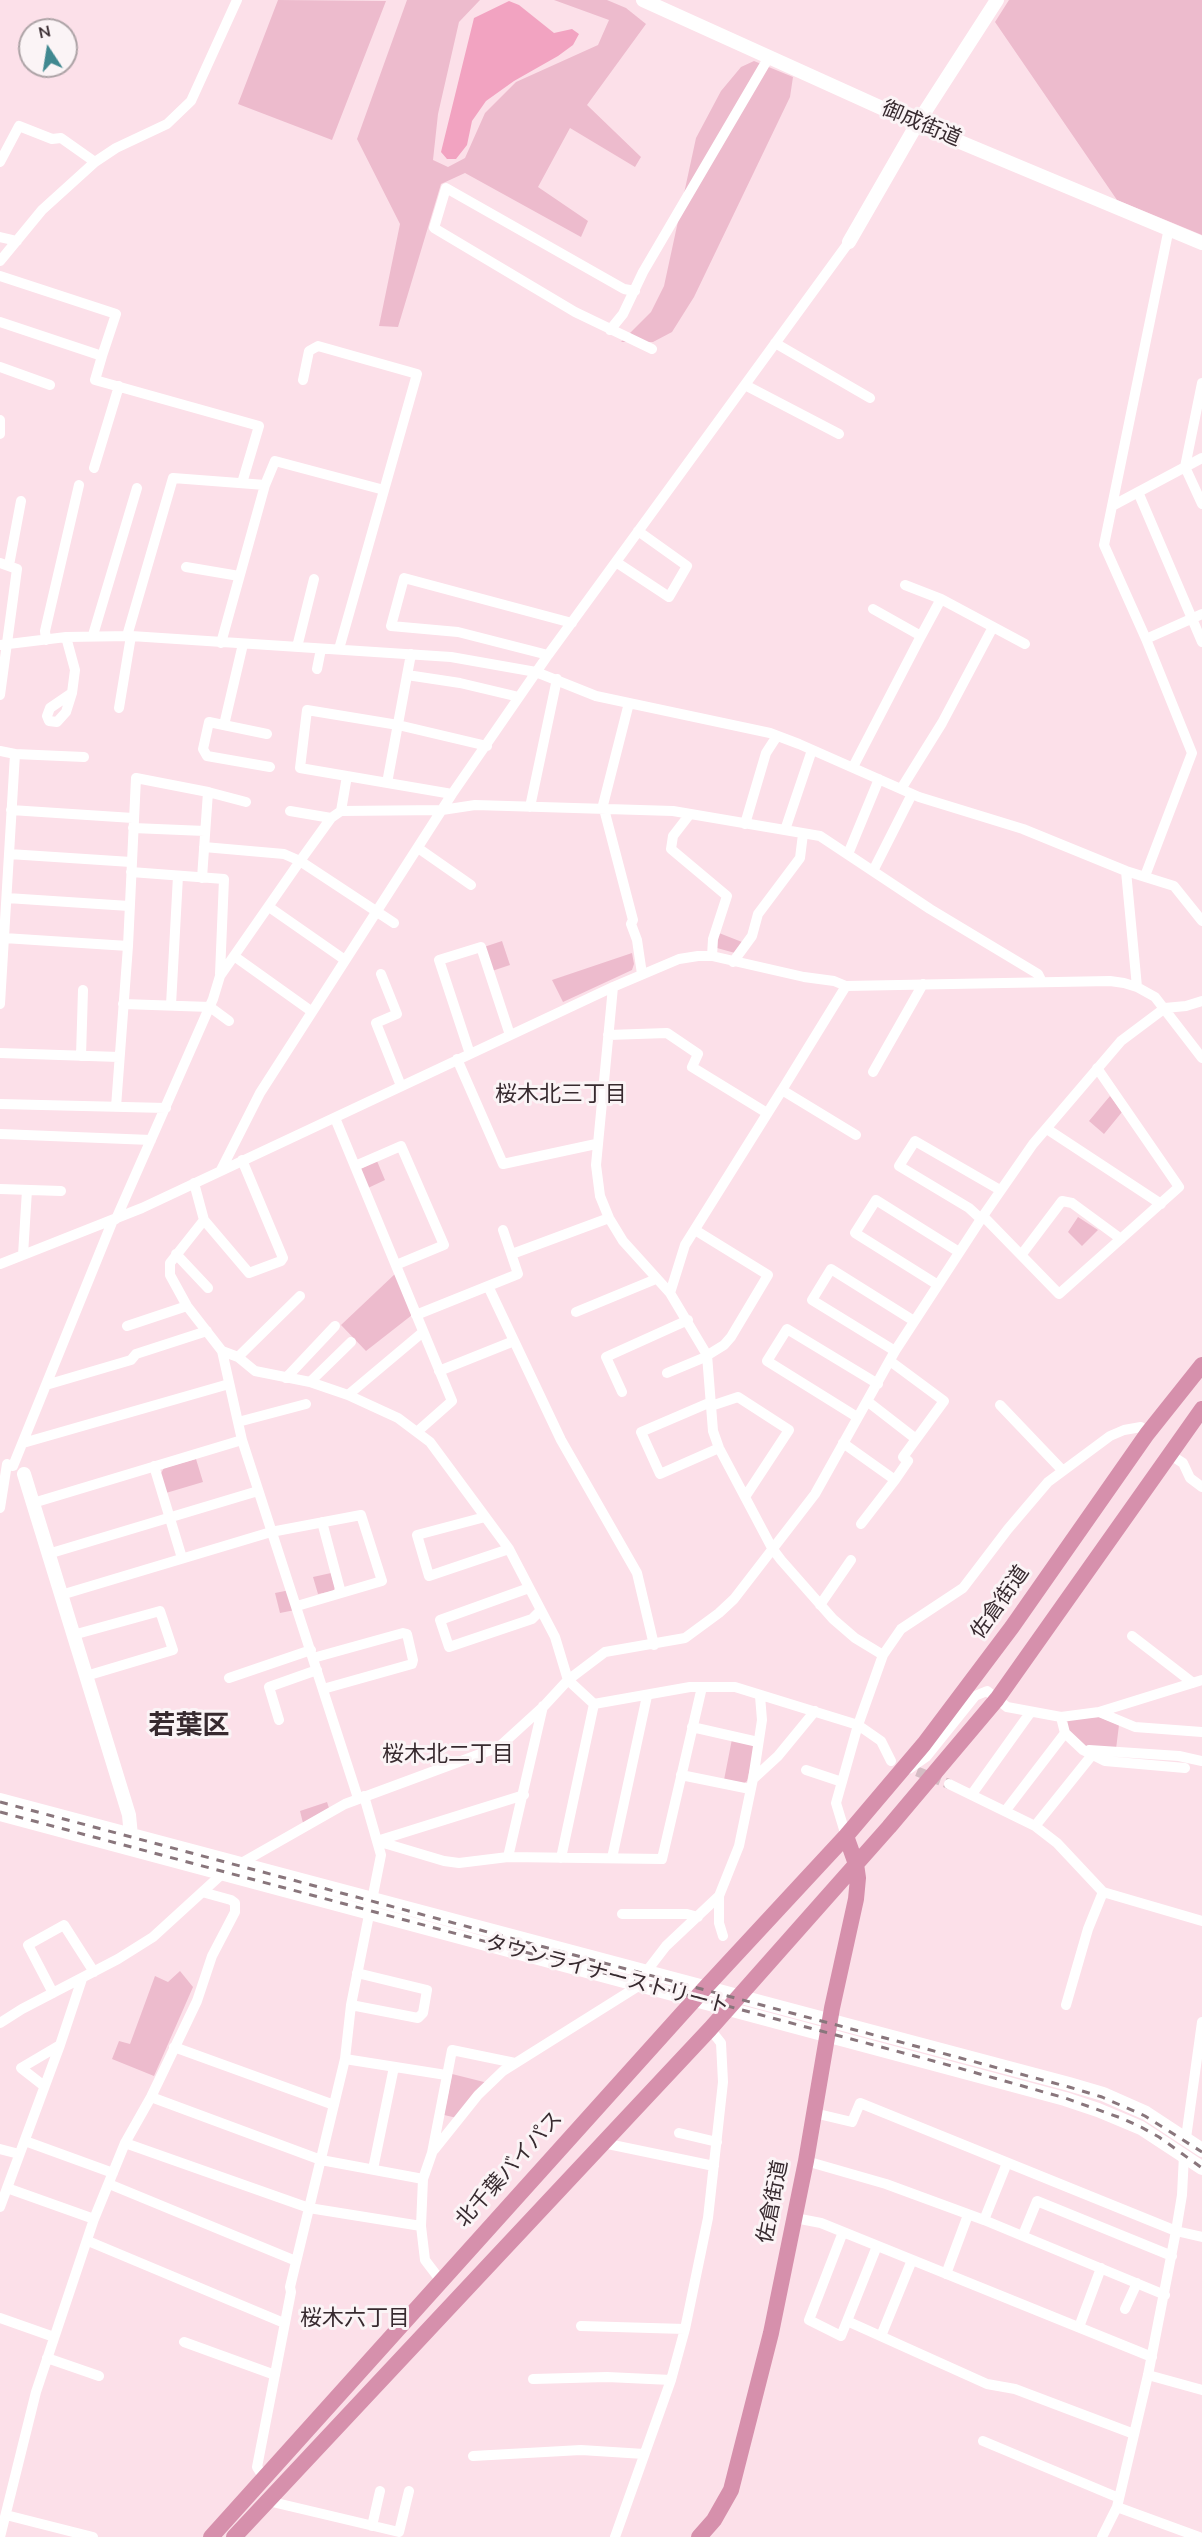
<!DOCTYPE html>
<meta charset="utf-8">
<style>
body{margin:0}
#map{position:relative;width:1202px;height:2537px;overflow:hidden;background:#fce0e9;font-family:"Nunito Sans",sans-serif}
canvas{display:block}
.north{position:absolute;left:18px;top:18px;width:60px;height:60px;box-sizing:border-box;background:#fbf4f6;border:2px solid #ada3a6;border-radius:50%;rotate:348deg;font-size:16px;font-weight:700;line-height:24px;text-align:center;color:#372a2f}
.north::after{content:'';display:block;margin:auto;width:21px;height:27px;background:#418890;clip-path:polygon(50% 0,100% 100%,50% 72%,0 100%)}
</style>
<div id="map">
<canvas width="1202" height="2537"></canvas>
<div class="north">N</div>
</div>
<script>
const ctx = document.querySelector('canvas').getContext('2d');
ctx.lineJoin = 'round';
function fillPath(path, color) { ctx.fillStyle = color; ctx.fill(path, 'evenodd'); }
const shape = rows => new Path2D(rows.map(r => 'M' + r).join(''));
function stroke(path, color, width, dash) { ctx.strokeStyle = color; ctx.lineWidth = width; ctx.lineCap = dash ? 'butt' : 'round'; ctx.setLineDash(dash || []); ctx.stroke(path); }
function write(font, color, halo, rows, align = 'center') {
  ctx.font = font + ' "Nunito Sans","Noto Sans JP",sans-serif'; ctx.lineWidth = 6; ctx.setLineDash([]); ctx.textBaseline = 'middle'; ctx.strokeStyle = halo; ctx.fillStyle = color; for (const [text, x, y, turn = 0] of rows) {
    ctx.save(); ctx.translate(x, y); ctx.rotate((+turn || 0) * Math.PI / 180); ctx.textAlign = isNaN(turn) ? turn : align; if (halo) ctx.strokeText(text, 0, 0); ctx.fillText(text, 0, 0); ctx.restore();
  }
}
fillPath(shape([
 [278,0,386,1,332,140,238,104],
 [407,0,480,0,459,22,438,114,433,160,448,167,465,158,485,113,516,82,598,45,609,20,554,0,607,0,626,8,646,24,587,105,641,157,635,167,570,128,538,187,588,221,581,237,465,173,441,184,398,327,379,326,400,224,357,139],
 [1009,0,1202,0,1202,235,1117,200,995,22],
 [754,61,793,77,790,97,694,297,672,332,653,342,621,342,651,312,664,286,696,138,721,91,741,67],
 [719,933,742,942,735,953,717,948,715,943],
 [502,941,510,965,492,971,484,947],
 [632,953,634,964,632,970,563,1002,552,980],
 [1110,1096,1122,1112,1104,1134,1089,1121],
 [377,1161,385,1180,368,1188,360,1169],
 [1078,1217,1098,1230,1082,1246,1068,1232],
 [396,1273,412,1315,366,1351,341,1325],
 [196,1459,203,1482,166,1493,160,1475,164,1468],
 [331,1573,335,1588,333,1591,318,1594,313,1577],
 [290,1590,295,1610,280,1613,275,1593],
 [1099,1717,1119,1725,1116,1749,1084,1747,1066,1732,1065,1719],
 [732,1739,753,1744,755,1748,747,1781,743,1784,724,1780],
 [327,1802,329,1808,303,1823,300,1811],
 [180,1971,193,1987,154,2076,112,2059,119,2041,130,2044,155,1976,168,1982],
 [452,2074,488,2083,457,2118,444,2115]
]), '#edbbcd');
fillPath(shape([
 [509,1,519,5,554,33,572,29,579,34,573,45,558,56,514,81,486,101,472,121,467,145,456,159,447,159,441,152,474,18]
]), '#f2a3c1');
stroke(shape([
 [903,1766,949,1784]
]), '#d5bcc4', 10, [10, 5]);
stroke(shape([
 [0,162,19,126,52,139,61,138,95,162],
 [0,237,17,241],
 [0,261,42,210,95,162,116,148,167,124,191,101,237,0],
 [0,276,116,314,102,356,0,322],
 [635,291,624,289,446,188,434,228,575,312,652,349],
 [610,330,623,314,643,272,769,57],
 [775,343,870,398],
 [102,356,95,380,259,426,242,483],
 [0,367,50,385],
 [303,380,309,351,318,346,417,374,339,649],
 [1202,383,1185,467,1202,504],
 [745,385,839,434],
 [0,420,0,434],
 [94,468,119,386],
 [1138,492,1202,642],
 [1112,506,1202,458],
 [616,562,669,597,687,566,638,531],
 [0,563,17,569,0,695],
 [9,565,21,501],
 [186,567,239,576],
 [905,585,941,599],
 [93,635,137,488],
 [127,636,173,478,265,485,275,461,384,490],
 [921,636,941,599,1025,644],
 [66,637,75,670,72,693,66,712,57,722,49,721,47,716,50,708,72,693],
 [1146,639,1202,614],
 [46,640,45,631,79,485],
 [221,643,265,485],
 [0,645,66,637,131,636,451,657,536,672,596,696,770,733,799,744,919,797,1023,829,1126,871,1174,886,1202,921],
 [297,647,314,579],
 [548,655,458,632,391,626,404,578,572,623],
 [317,669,321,649],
 [407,675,460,683,519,697],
 [119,708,131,636],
 [224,725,243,644],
 [267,734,209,722,203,749,207,756,270,767],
 [0,751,15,754,0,1004],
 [15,754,84,757],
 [853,767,921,636,873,609],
 [387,783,411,654],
 [901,789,942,723,993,627],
 [208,792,246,802],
 [452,794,300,768,307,710,398,725,487,746],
 [530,807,557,679],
 [602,809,629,703],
 [604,809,633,920,631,924,637,940,642,974],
 [11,810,133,818],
 [290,811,331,818],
 [341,811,347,776],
 [690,814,673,836,671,849,727,896,713,939,712,956],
 [745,824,766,753,777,736],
 [133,828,205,831],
 [785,830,812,750],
 [204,847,284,854,300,861,394,923],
 [418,848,471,885],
 [9,854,131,862],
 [848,854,879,779],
 [873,871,912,794],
 [1126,871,1137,987],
 [131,872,224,879,220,974],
 [1145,876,1192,753,1146,639,1104,545,1169,228],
 [7,898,129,906],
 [269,907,345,960],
 [4,938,128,946],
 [234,956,311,1011],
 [733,962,752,936,758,914,800,858,803,834],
 [381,974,397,1014,376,1023,401,1086],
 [613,987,596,1165,600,1196,609,1218,623,1241,670,1293,707,1355,713,1431,719,1448,772,1548,781,1560,833,1619,855,1638,883,1655],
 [123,1004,210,1007,229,1021],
 [171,1005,178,876],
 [608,1035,667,1033,698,1054,692,1067,767,1113],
 [0,1053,119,1057],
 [470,1054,439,960,481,947,510,1035],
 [81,1056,83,990],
 [457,1059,503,1164,596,1144],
 [873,1072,923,984],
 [782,1090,846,986],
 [0,1104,166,1108],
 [116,1107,128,946,136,778,208,792,202,878],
 [335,1118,452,1401,418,1431],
 [1047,1129,1161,1204],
 [0,1134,151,1140],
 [355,1166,401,1146,444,1245,396,1265],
 [221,1170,260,1093,452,794,548,655,849,242],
 [194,1183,204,1220,249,1273,281,1261,283,1258,242,1160],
 [0,1189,61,1191],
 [983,1216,1059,1294,1179,1187,1097,1068],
 [116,1219,213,999,220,976,300,861,331,818,341,811,442,810,475,805,673,811,820,836,930,909,1038,974,1042,982],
 [981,1219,969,1208,899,1166,915,1141,1000,1190],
 [204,1220,170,1263,170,1275,187,1306,222,1351,238,1357,255,1371,310,1382,348,1395,398,1418,430,1442,509,1549,555,1637,568,1680,594,1704,690,1687,735,1687,858,1725,881,1741,891,1761],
 [176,1254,208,1288],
 [512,1254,609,1218],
 [1022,1254,1062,1201,1072,1203,1121,1239],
 [23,1255,27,1190],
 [0,1264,142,1208,613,987,679,959,698,956,712,956,804,977,834,981,846,986,1110,981,1124,983,1137,987,1155,997,1202,1058],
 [938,1285,855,1233,876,1200,959,1252],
 [488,1286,561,1440,637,1573,654,1645],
 [670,1293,685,1245,782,1090,856,1135],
 [576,1312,656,1279],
 [416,1315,518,1274,503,1230],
 [127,1326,187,1306],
 [222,1351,242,1440,358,1798],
 [895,1351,812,1300,831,1269,914,1321],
 [238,1357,300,1296],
 [439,1371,514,1341],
 [667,1373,703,1358,724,1345,731,1337,768,1275,695,1230],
 [286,1378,335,1326],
 [310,1382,351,1342],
 [46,1385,131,1360,136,1354,207,1331],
 [622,1392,606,1357,688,1320],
 [348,1395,423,1332],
 [867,1401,916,1439],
 [711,1402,641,1432,660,1474,719,1448],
 [1000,1405,1063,1471],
 [711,1406,738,1397,789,1430,745,1497],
 [857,1417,767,1361,787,1329,878,1384],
 [238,1422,306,1404],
 [23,1443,229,1384],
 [843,1443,895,1480],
 [1169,1454,1183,1463,1190,1478,1202,1487],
 [13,1466,113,1220],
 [154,1466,182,1558],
 [33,1503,242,1440],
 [0,1508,7,1464],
 [485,1517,417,1535,429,1576,509,1549],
 [322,1522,341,1593],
 [861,1524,895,1480,908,1461,903,1457,944,1401,890,1361],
 [48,1554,258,1491],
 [529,1588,440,1620,449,1647,532,1619,540,1611],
 [61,1595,271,1532,361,1515,382,1581,297,1606],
 [820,1605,851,1560],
 [73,1635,160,1611,173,1650,86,1676],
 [1132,1636,1193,1683],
 [313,1658,403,1633,407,1634,413,1660,412,1664,323,1689],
 [229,1678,311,1650],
 [1099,1712,1135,1727,1202,1732],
 [1061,1717,1065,1733,1083,1750,1105,1761,1185,1768],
 [279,1720,269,1687,317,1670],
 [692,1727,758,1742],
 [1089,1750,1179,1756,1202,1761],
 [909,1769,926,1757,975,1696,987,1691,1007,1707,1061,1717,1099,1712,1202,1680],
 [806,1770,842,1782],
 [681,1775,750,1789],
 [753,1779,762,1720,760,1696],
 [949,1784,1035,1826,1057,1843,1103,1892,1202,1921],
 [972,1794,1030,1713],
 [524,1795,377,1841,444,1861,459,1863,508,1857,662,1859,702,1687],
 [1006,1810,1065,1733],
 [1035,1826,1092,1755],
 [846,1836,836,1803,858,1725,883,1655,901,1629,963,1588,1008,1529,1048,1482,1110,1436,1124,1430,1141,1427,1147,1434],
 [508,1857,543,1706],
 [561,1858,594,1704],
 [612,1858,647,1696],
 [719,1896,719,1923,723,1936],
 [622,1914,687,1914,698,1917],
 [646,1972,666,1946,719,1896,739,1846,753,1779,778,1756,815,1711],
 [53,1993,28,1945,64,1925,94,1972],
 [351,2005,418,2018,423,2013,427,1990,357,1973],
 [1066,2005,1088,1929,1103,1892],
 [0,2023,22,2009,118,1959,153,1937,222,1874,345,1804,499,1747,544,1706,568,1680,605,1652,685,1638,719,1613,734,1599,815,1494,895,1351,983,1216,1033,1144,1121,1041,1165,1008,1186,1006,1202,1001],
 [174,2047,334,2105],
 [345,2059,446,2075],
 [44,2086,21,2068,60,2045],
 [151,2097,321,2160,423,2179],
 [814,2113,852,2122,860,2103,1176,2231,1202,2237],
 [679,2133,717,2142],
 [1186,2138,1202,2022],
 [25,2141,113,2173],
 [125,2143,309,2208,421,2226],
 [603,2143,714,2166],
 [0,2149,19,2154],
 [434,2150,478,2095,503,2071,640,1985],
 [806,2161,886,2184,984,2220,1165,2295],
 [373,2169,394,2067],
 [109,2184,296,2261],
 [7,2188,94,2219],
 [0,2207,60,2045,82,1979],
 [795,2218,821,2223,1152,2357],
 [984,2220,1007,2163],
 [843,2232,809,2320,841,2336,877,2246],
 [1023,2235,1037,2201,1172,2256],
 [88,2241,284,2323],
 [946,2274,968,2215],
 [441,2281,425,2260,421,2226,423,2179,432,2153,452,2050,515,2063],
 [1125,2309,1137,2283],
 [0,2318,54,2337],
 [847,2321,987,2384,1015,2389,1134,2434],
 [581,2326,685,2329],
 [1079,2327,1101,2268],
 [881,2336,912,2260],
 [184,2342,275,2375],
 [47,2358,99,2376],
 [1148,2375,1202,2390],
 [533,2379,607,2377,671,2380],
 [983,2441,1119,2498],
 [473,2456,581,2450,644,2454],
 [264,2478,257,2467,291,2292,290,2287,345,2059,351,2005,381,1855,364,1796],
 [268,2501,399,2532,409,2491],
 [1117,2507,1199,2537],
 [6,2515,93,2537],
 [372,2526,380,2491],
 [0,2537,36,2392,94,2219,125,2143,151,2097,197,2001,212,1956,235,1912,235,1903,231,1900,202,1892],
 [615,2537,671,2380,685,2329,708,2218,723,2082,721,2043,710,2029],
 [1102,2537,1117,2507,1148,2375,1176,2231,1182,2195,1184,2155]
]), '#fff', 10);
stroke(shape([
 [643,0,917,124,1202,243],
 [849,242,917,124,997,0],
 [24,1474,129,1815,131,1836],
 [0,1800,1069,2084,1103,2094,1146,2113,1202,2150],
 [0,1814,1065,2099,1098,2110,1141,2128,1202,2168]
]), '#fff', 14);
stroke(shape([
 [211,2537,705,1988,846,1836,924,1744,1012,1627,1147,1434,1202,1365],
 [234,2537,710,2029,889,1827,997,1699,1202,1409],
 [699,2537,714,2520,731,2490,771,2333,806,2161,832,2008,856,1899,858,1878,856,1864,846,1836]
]), '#d690ac', 16);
stroke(shape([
 [0,1802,1069,2087,1102,2097,1145,2116,1202,2152],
 [0,1812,941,2063,1065,2098,1121,2118,1141,2127,1159,2137,1202,2168]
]), '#89767c', 3, [8, 8]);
write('21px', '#372a2f', '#fbf4f6', [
 ["御成街道",921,125,23],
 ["佐倉街道",1001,1603,-55],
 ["タウンライナーストリート",607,1976,15],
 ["北千葉バイパス",510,2170,-48],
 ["佐倉街道",774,2202,-79]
]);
write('22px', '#372a2f', '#fbf4f6', [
 ["桜木北三丁目",561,1096],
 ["桜木北二丁目",448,1756],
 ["桜木六丁目",355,2320]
]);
write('bold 27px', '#372a2f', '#fbf4f6', [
 ["若葉区",189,1727]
]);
</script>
